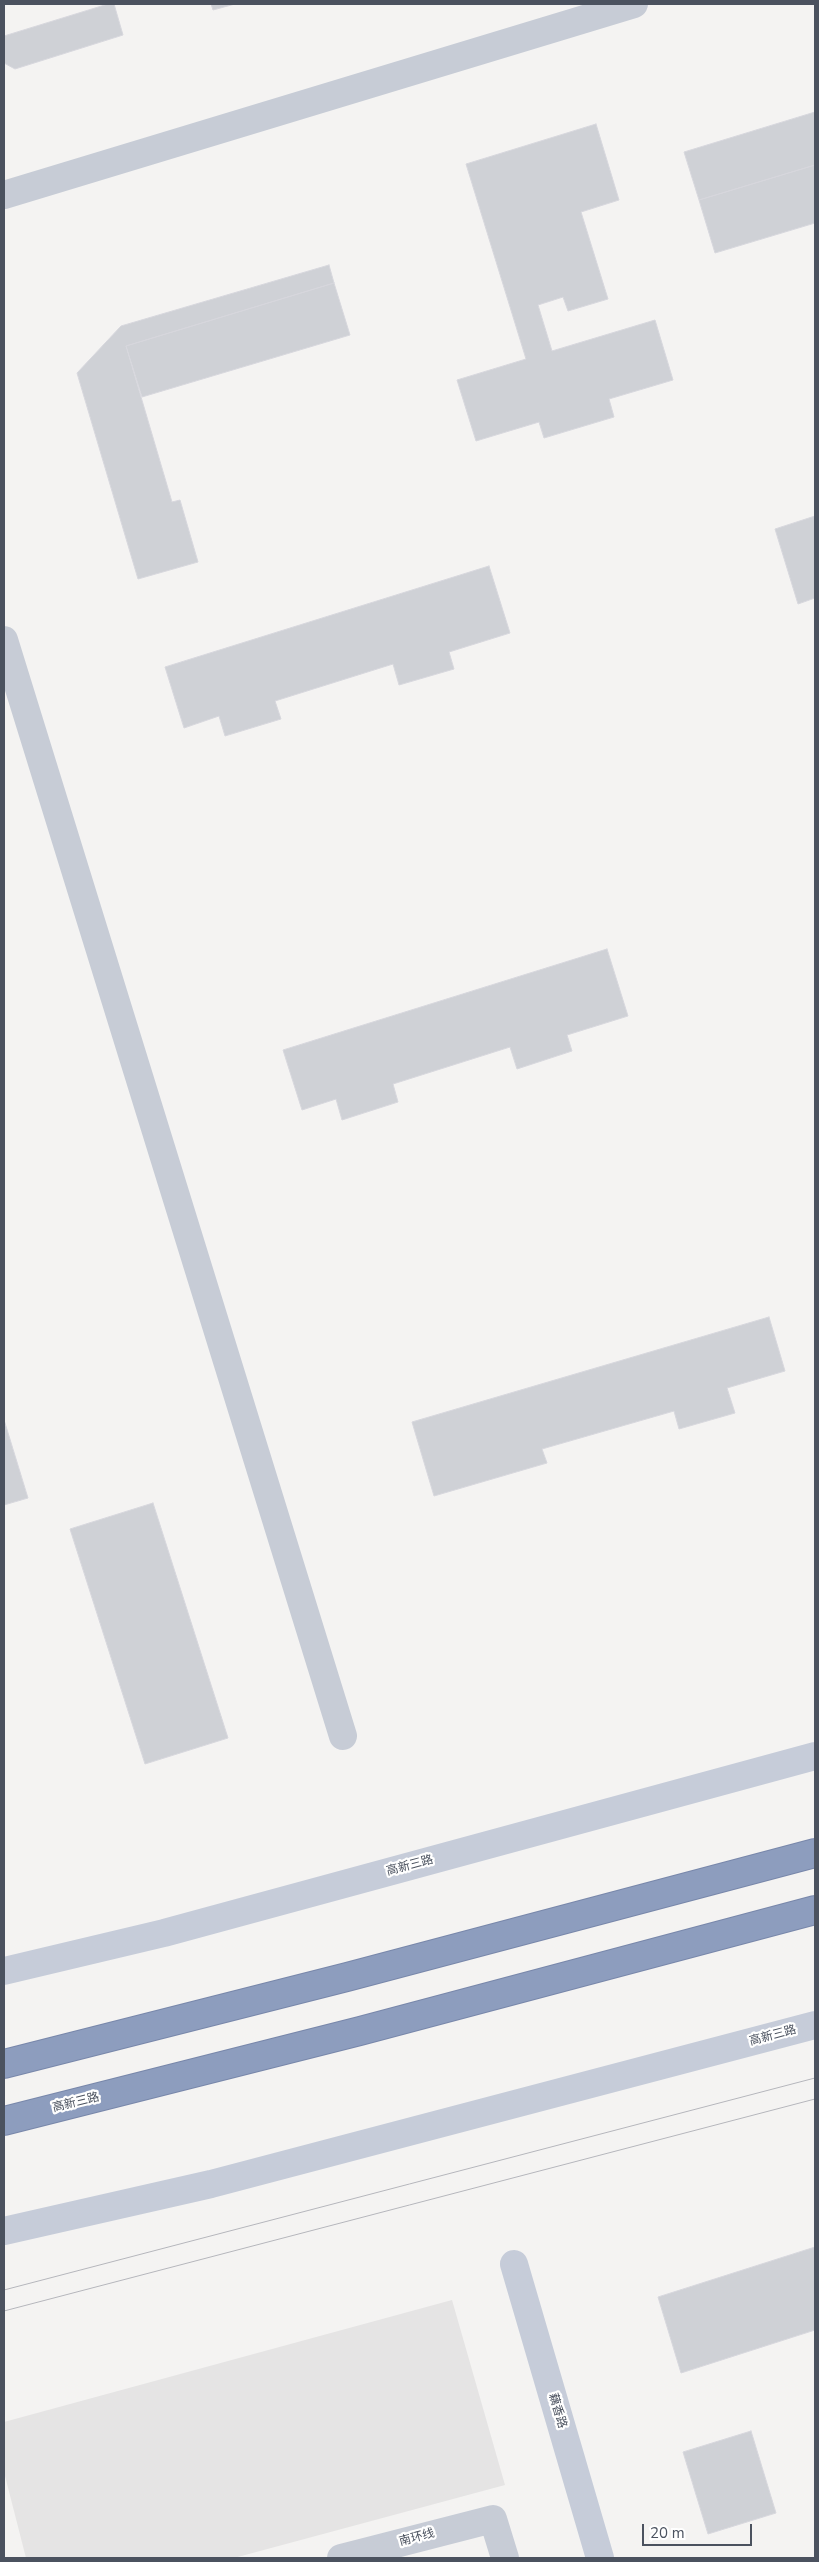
<!DOCTYPE html>
<meta charset="utf-8">
<style>
body{margin:0}
#map{position:relative;width:819px;height:2562px;overflow:hidden;background:#f4f3f2;font-family:"Nunito Sans",sans-serif}
canvas{display:block}
.frame{position:absolute;inset:0;border:5px solid #4b525f;pointer-events:none}
.scale{position:absolute;left:642px;top:2524px;width:110px;height:22px;box-sizing:border-box;border:2px solid #4b525f;border-top:0;padding-left:6px;font-size:15px;line-height:18px;white-space:nowrap;color:#4b525f;-webkit-text-stroke:4px #fff;paint-order:stroke}
</style>
<div id="map">
<canvas width="819" height="2562"></canvas>
<div class="frame"></div>
<div class="scale">20 m</div>
</div>
<script>
const ctx = document.querySelector('canvas').getContext('2d');
ctx.lineJoin = 'round';
function fillPath(path, color) { ctx.fillStyle = color; ctx.fill(path, 'evenodd'); }
const shape = rows => new Path2D(rows.map(r => 'M' + r).join(''));
function stroke(path, color, width, dash) { ctx.strokeStyle = color; ctx.lineWidth = width; ctx.lineCap = dash ? 'butt' : 'round'; ctx.setLineDash(dash || []); ctx.stroke(path); }
function write(font, color, halo, rows, align = 'center') {
  ctx.font = font + ' "Nunito Sans","Noto Sans SC",sans-serif'; ctx.lineWidth = 4.5; ctx.setLineDash([]); ctx.textBaseline = 'middle'; ctx.strokeStyle = halo; ctx.fillStyle = color; for (const [text, x, y, turn = 0] of rows) {
    ctx.save(); ctx.translate(x, y); ctx.rotate((+turn || 0) * Math.PI / 180); ctx.textAlign = isNaN(turn) ? turn : align; if (halo) ctx.strokeText(text, 0, 0); ctx.fillText(text, 0, 0); ctx.restore();
  }
}
fillPath(shape([
 [452,2300,505,2485,234,2558,26,2558,4,2472,4,2422]
]), '#e5e4e4');
const building = shape([
 [108,4,114,4,123,35,15,69,4,63,4,36,108,4],
 [211,4,235,4,213,10,211,4],
 [815,112,815,165,699,200,684,152,815,112],
 [596,124,619,200,581,212,608,299,568,311,563,297,538,305,552,351,655,320,673,380,609,399,614,417,544,438,539,422,476,441,457,380,526,359,466,164,596,124],
 [815,165,815,223,715,253,699,200,815,165],
 [329,265,334,283,126,346,172,502,180,500,198,562,138,579,77,373,121,326,329,265],
 [334,283,350,335,142,397,126,346,334,283],
 [815,516,815,598,798,604,775,529,815,516],
 [489,566,510,633,449,652,454,669,399,685,393,664,275,701,281,719,225,736,219,716,184,728,165,667,489,566],
 [607,949,628,1016,567,1035,572,1051,517,1069,510,1047,393,1084,398,1102,342,1120,336,1099,302,1110,283,1050,607,949],
 [769,1317,785,1371,727,1388,735,1413,679,1429,674,1411,542,1449,547,1463,434,1496,412,1422,769,1317],
 [5,1423,28,1498,4,1505,4,1424,5,1423],
 [153,1503,228,1738,145,1764,70,1529,153,1503],
 [815,2247,815,2330,681,2373,658,2297,815,2247],
 [751,2431,776,2513,708,2534,683,2452,751,2431]
]);
fillPath(building, '#cfd1d6');
stroke(building, '#d7d7dd', 1);
const highway = shape([
 [4,2064,347,1977,815,1853],
 [4,2121,360,2031,815,1910]
]);
stroke(highway, '#7887aa', 30);
stroke(shape([
 [4,195,634,4],
 [4,640,343,1736],
 [341,2558,493,2519,505,2558]
]), '#c7ccd6', 28);
stroke(shape([
 [4,1971,164,1933,815,1756],
 [4,2231,211,2184,815,2025],
 [514,2264,600,2558]
]), '#c6ccd9', 28);
stroke(highway, '#8d9dbe', 28);
stroke(shape([
 [4,2290,815,2078],
 [4,2311,815,2099]
]), '#b5b6bc', 1);
write('12px', '#4b525f', '#fff', [
 ["高新三路",410,1866,-15],
 ["高新三路",773,2036,-15],
 ["高新三路",76,2103,-14],
 ["藕香路",557,2411,74],
 ["南环线",417,2538,-15]
]);
</script>
